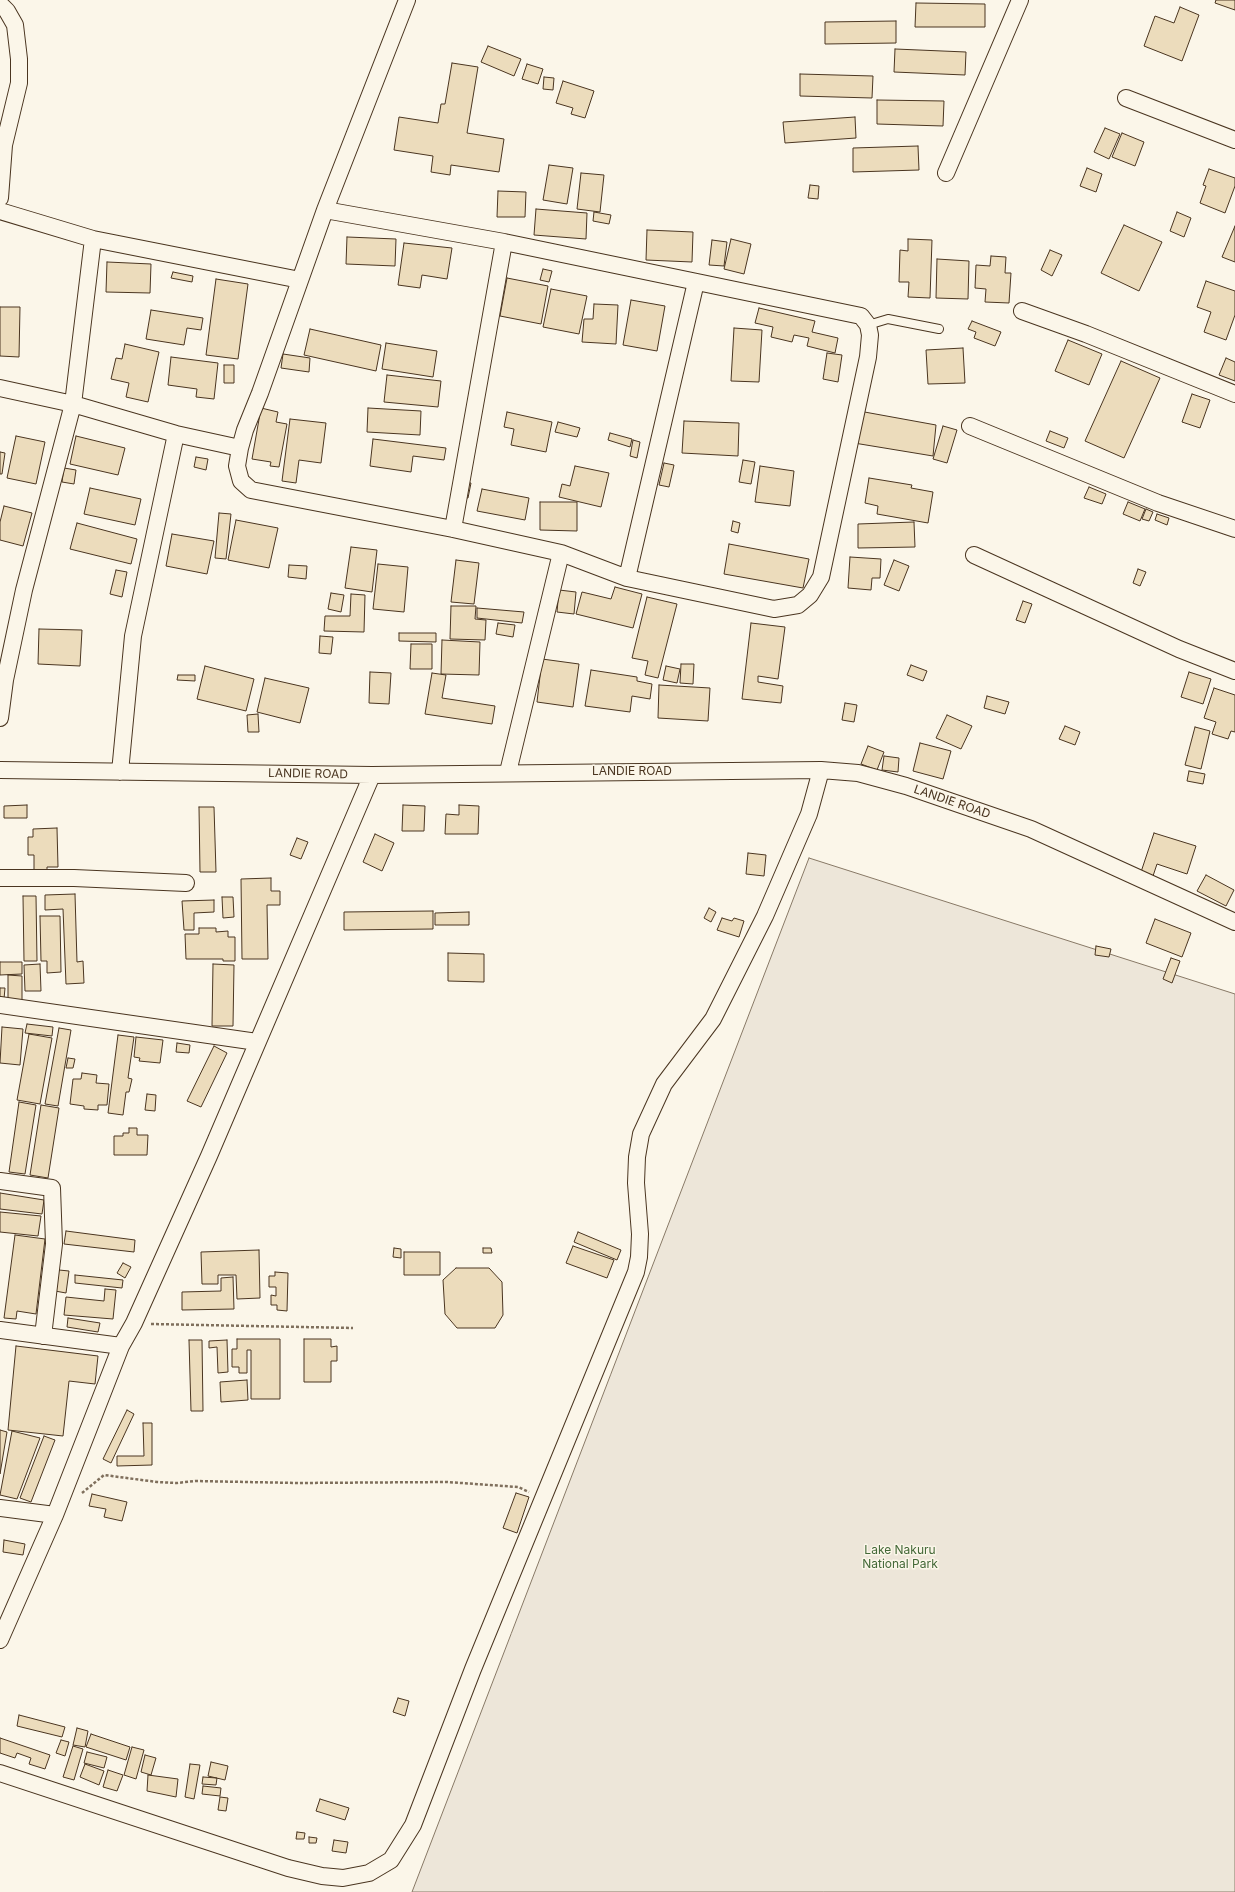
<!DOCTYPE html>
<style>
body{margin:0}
canvas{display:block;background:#fbf6e9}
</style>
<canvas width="1235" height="1892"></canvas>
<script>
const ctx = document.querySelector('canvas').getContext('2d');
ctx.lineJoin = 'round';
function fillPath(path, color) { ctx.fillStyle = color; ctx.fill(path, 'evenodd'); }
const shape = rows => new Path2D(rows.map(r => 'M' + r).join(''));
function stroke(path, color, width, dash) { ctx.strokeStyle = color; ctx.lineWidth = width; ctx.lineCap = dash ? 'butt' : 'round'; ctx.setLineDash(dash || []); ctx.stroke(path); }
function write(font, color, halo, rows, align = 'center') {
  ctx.font = font + ' Inter,sans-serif'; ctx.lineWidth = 3; ctx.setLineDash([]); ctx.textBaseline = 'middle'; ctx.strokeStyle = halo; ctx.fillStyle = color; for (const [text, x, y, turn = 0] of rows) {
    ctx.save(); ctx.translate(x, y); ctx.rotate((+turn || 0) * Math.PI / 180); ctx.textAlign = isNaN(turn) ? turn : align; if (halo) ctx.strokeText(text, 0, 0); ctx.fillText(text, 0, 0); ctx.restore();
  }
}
const green = shape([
 [809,858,1235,994,1235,1892,412,1892,809,858]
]);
fillPath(green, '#ede6d9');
stroke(green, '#887966', 1);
const building = shape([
 [1216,0,1235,0,1235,10,1215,3,1216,0],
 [916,3,985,4,985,27,915,27,916,3],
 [1180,7,1199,15,1182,61,1144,46,1155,16,1174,23,1180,7],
 [896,21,896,43,825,44,825,22,896,21],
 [488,46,521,59,514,76,481,62,488,46],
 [895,49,966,52,965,75,894,72,895,49],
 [452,63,478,67,467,133,504,139,499,172,451,165,450,175,431,172,433,156,394,150,399,117,438,123,441,104,445,104,452,63],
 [527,64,543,69,538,84,522,79,527,64],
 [800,74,873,76,872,98,800,96,800,74],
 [544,77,554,78,553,90,543,89,544,77],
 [563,81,594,91,585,118,571,114,573,108,556,103,563,81],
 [877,100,944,101,943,126,877,124,877,100],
 [855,117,856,138,785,143,783,122,855,117],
 [1105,128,1120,134,1109,159,1094,152,1105,128],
 [1122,133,1144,142,1135,166,1112,157,1122,133],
 [918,146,919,170,853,172,853,148,918,146],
 [549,165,573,168,567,204,543,200,549,165],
 [1087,168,1102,174,1096,192,1080,186,1087,168],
 [1209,169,1235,178,1235,186,1225,213,1200,203,1206,186,1203,185,1209,169],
 [581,173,604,175,600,212,577,209,581,173],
 [810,185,819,186,818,199,808,198,810,185],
 [498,191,526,192,525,217,497,217,498,191],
 [536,209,587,213,586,239,534,235,536,209],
 [594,212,611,215,609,224,593,221,594,212],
 [1177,212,1191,218,1184,237,1170,231,1177,212],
 [1124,225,1162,242,1139,291,1101,273,1124,225],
 [1235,226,1235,262,1222,257,1235,226],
 [647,230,693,232,692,262,646,260,647,230],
 [347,237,396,239,395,266,346,264,347,237],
 [731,239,751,244,744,274,724,269,731,239],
 [908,239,932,240,930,298,908,297,909,282,899,282,900,250,908,251,908,239],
 [712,240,727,242,724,266,709,265,712,240],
 [404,243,452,248,447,279,422,275,420,288,398,285,404,243],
 [1050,250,1062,255,1052,276,1041,270,1050,250],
 [991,256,1006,257,1005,273,1011,273,1009,303,985,302,986,289,975,288,976,265,990,266,991,256],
 [937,259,969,261,968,299,936,298,937,259],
 [107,262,151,264,150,293,106,292,107,262],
 [543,269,552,271,549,282,540,280,543,269],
 [173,272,193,276,192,282,171,278,173,272],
 [507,278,548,286,541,324,500,316,507,278],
 [216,279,248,284,238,359,206,355,216,279],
 [1206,281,1235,291,1235,315,1226,340,1204,332,1211,312,1197,307,1206,281],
 [551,289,587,296,579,334,543,327,551,289],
 [631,300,665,306,657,351,623,345,631,300],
 [594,304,618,305,616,344,582,342,584,319,593,319,594,304],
 [0,307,20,307,19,357,0,356,0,307],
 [759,308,815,321,812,332,838,338,835,353,807,346,809,338,794,335,792,342,771,337,773,327,755,323,759,308],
 [151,310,203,318,201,330,187,328,184,345,146,339,151,310],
 [972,321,1001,332,995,346,974,338,976,332,968,329,972,321],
 [734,328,762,330,759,382,731,381,734,328],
 [310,329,381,345,376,371,304,355,310,329],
 [1068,340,1102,354,1089,385,1055,371,1068,340],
 [386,343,437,351,433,377,382,369,386,343],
 [125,344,159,352,148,402,126,397,129,383,111,379,116,358,122,359,125,344],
 [963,348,965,383,928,384,926,350,963,348],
 [827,353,842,355,838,382,823,379,827,353],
 [283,354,310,358,309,372,281,368,283,354],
 [171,357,218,363,214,399,196,397,197,389,168,385,171,357],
 [1226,358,1235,362,1235,381,1219,375,1226,358],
 [1121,361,1160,378,1124,458,1085,441,1121,361],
 [224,365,234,365,234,383,224,383,224,365],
 [387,375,441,381,438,407,384,402,387,375],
 [1192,394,1210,400,1200,428,1182,422,1192,394],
 [261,408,278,412,276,422,287,424,279,467,270,466,271,462,252,459,261,408],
 [368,408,421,411,420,435,367,432,368,408],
 [859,411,936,425,933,456,854,443,859,411],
 [507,412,552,422,546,452,511,445,514,429,504,427,507,412],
 [290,419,326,423,321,463,299,460,296,483,282,481,290,419],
 [684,421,739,423,738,456,682,453,684,421],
 [558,422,580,428,577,437,555,432,558,422],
 [943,426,957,430,947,463,933,459,943,426],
 [1050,431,1068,438,1064,448,1046,441,1050,431],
 [610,433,632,439,630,447,608,440,610,433],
 [16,436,45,442,36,484,7,478,16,436],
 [76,436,125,448,118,475,70,464,76,436],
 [373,439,446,448,444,460,413,456,411,472,370,466,373,439],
 [633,440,640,442,637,458,630,456,633,440],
 [0,452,5,453,2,474,0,474,0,452],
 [196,457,208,459,206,470,194,467,196,457],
 [743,460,755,462,751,484,739,482,743,460],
 [664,463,674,465,669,487,659,485,664,463],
 [575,466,609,473,601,507,559,497,562,484,570,486,575,466],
 [760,466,794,471,790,506,755,502,760,466],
 [64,468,76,470,74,484,62,482,64,468],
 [869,478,912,485,911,488,933,492,928,523,877,514,878,506,865,503,869,478],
 [463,482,471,483,468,498,460,497,463,482],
 [1089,487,1106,494,1102,504,1084,498,1089,487],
 [90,488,141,499,135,525,84,514,90,488],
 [482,489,529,498,525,520,477,511,482,489],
 [540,502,577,502,577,531,540,530,540,502],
 [1128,502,1145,509,1140,521,1123,514,1128,502],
 [4,506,32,513,23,546,0,540,0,522,4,506],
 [1146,509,1153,512,1149,521,1142,519,1146,509],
 [219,513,231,514,226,559,215,558,219,513],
 [1157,514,1169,518,1167,525,1155,520,1157,514],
 [236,520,278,528,269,568,228,560,236,520],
 [733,521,740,523,738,533,731,531,733,521],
 [914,522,915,547,858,548,858,524,914,522],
 [77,523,137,539,131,564,70,549,77,523],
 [172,534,214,541,207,574,166,566,172,534],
 [729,544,809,559,803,588,724,574,729,544],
 [351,547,377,550,372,592,345,588,351,547],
 [850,557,881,559,880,578,872,578,871,590,848,588,850,557],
 [456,560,479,563,474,604,451,602,456,560],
 [894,560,909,566,899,591,884,585,894,560],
 [378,564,408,567,404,612,373,609,378,564],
 [289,565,307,566,306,579,288,577,289,565],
 [1138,569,1146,572,1140,586,1133,583,1138,569],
 [116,570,127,572,122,597,110,594,116,570],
 [615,587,642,594,633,628,576,614,582,592,611,599,615,587],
 [559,590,576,592,574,614,557,612,559,590],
 [331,593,344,595,341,612,328,609,331,593],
 [351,594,365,595,364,632,324,631,325,616,350,616,351,594],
 [647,597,677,604,658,678,645,675,648,661,632,658,647,597],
 [1023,601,1032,604,1025,623,1016,620,1023,601],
 [451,606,476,606,475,619,486,620,485,640,450,639,451,606],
 [477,608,524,612,522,623,477,618,477,608],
 [498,623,515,625,513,637,496,634,498,623],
 [751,623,785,627,778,679,758,676,758,682,783,686,781,703,742,699,751,623],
 [39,629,82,630,80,666,38,664,39,629],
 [399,633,436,633,436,642,399,641,399,633],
 [320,636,333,637,331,654,319,653,320,636],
 [442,640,480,642,479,675,441,674,442,640],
 [411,644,432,644,432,669,410,669,411,644],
 [542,659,579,664,573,707,537,702,542,659],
 [681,664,694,664,693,684,680,683,681,664],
 [911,665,927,671,923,681,907,675,911,665],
 [205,666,254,679,246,711,197,699,205,666],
 [666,666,680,669,677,683,663,680,666,666],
 [591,670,637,677,637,681,652,684,650,699,632,696,630,712,585,706,591,670],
 [370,672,391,673,389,704,369,703,370,672],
 [1189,672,1211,679,1203,704,1181,697,1189,672],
 [432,673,446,675,442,698,495,706,492,724,425,714,432,673],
 [178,675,195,675,195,681,177,680,178,675],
 [265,678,309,688,300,723,257,712,265,678],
 [659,685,710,688,708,721,658,718,659,685],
 [1214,688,1235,695,1235,732,1231,731,1228,739,1212,734,1216,722,1204,718,1214,688],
 [987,696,1009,702,1005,714,984,708,987,696],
 [845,703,857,705,854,722,842,720,845,703],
 [258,714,259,732,248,732,247,715,258,714],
 [947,715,972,726,961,749,936,738,947,715],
 [1065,726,1080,732,1075,745,1059,739,1065,726],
 [1195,727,1210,731,1201,769,1185,765,1195,727],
 [920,743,951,751,943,779,913,771,920,743],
 [868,746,884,752,877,770,861,764,868,746],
 [884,756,899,758,898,772,882,770,884,756],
 [1189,771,1205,774,1203,784,1187,781,1189,771],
 [27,805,27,818,4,818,4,806,27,805],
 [403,805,425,806,424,831,402,831,403,805],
 [459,805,479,806,478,834,445,834,446,814,459,815,459,805],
 [199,807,214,807,216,872,200,872,199,807],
 [57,828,58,867,47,867,47,870,34,870,34,855,28,855,28,837,33,837,33,829,57,828],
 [1154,833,1196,846,1187,874,1157,864,1153,876,1141,872,1154,833],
 [375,834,394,843,382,871,363,862,375,834],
 [297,838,308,842,301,859,290,855,297,838],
 [748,853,766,855,764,876,746,874,748,853],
 [1206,875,1234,890,1226,906,1197,891,1206,875],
 [271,878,271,891,280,891,280,905,267,905,268,959,242,959,241,879,271,878],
 [75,894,77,962,83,961,84,983,66,984,63,909,45,910,45,895,75,894],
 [23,896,36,896,37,961,24,961,23,896],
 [222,897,233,897,234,917,223,918,222,897],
 [214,900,214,912,194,913,194,930,184,930,182,901,214,900],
 [709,908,716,912,711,922,704,918,709,908],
 [433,911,433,929,344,930,344,912,433,911],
 [469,912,469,925,435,925,435,913,469,912],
 [40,916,60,916,61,972,47,973,47,961,41,961,40,916],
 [722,918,732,921,734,918,744,921,739,937,717,930,722,918],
 [1155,919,1191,933,1182,957,1146,943,1155,919],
 [199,928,216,928,216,932,228,931,228,937,235,937,235,961,223,961,223,959,186,959,185,934,199,934,199,928],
 [1096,946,1111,949,1109,957,1095,955,1096,946],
 [448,953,484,954,484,982,448,981,448,953],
 [1171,958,1180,961,1172,983,1163,979,1171,958],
 [0,962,22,962,22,974,0,975,0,962],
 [40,964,41,991,25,991,24,965,40,964],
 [213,964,234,965,233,1026,212,1026,213,964],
 [8,975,22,976,22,1002,8,1001,8,975],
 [0,988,5,988,4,999,0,999,0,988],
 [27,1024,53,1027,52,1036,25,1033,27,1024],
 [2,1027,23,1029,20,1065,0,1063,2,1027],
 [59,1028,71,1030,58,1106,45,1104,59,1028],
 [29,1034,52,1038,40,1104,17,1100,29,1034],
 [118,1035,134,1037,128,1078,132,1079,129,1092,126,1092,123,1115,108,1113,118,1035],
 [136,1037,163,1040,160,1063,139,1061,140,1058,134,1057,136,1037],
 [177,1043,190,1045,189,1053,176,1052,177,1043],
 [214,1046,227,1053,201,1107,187,1101,214,1046],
 [68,1058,75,1059,73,1068,66,1068,68,1058],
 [82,1073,97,1075,96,1083,109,1084,107,1105,98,1105,98,1110,84,1109,84,1106,70,1104,73,1079,81,1079,82,1073],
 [147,1094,156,1095,155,1111,145,1110,147,1094],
 [19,1102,36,1105,25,1174,9,1172,19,1102],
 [41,1105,59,1108,48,1178,30,1175,41,1105],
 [129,1128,137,1128,137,1135,148,1135,147,1155,114,1155,114,1136,123,1136,123,1133,129,1133,129,1128],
 [0,1193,44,1200,42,1214,0,1209,0,1193],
 [0,1212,41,1216,38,1236,0,1232,0,1212],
 [66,1231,135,1240,134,1252,64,1244,66,1231],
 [578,1232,621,1250,617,1260,574,1242,578,1232],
 [15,1235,45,1239,36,1314,17,1311,16,1319,4,1318,15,1235],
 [573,1246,614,1260,607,1278,566,1263,573,1246],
 [394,1248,401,1249,401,1258,393,1257,394,1248],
 [483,1248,491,1248,492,1253,483,1253,483,1248],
 [259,1250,260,1298,237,1299,236,1275,218,1275,218,1284,202,1284,201,1252,259,1250],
 [404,1252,440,1252,440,1275,404,1275,404,1252],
 [123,1263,131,1267,125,1278,117,1273,123,1263],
 [456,1268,489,1268,502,1282,503,1315,495,1328,457,1328,445,1314,443,1280,456,1268],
 [59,1270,69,1271,66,1293,55,1291,59,1270],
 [275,1272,288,1273,287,1311,277,1310,277,1305,271,1305,271,1295,276,1296,276,1287,269,1287,269,1276,275,1276,275,1272],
 [75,1275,123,1280,122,1288,75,1283,75,1275],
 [233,1277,234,1309,182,1310,182,1292,221,1291,221,1278,233,1277],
 [105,1289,116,1290,113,1319,64,1315,66,1297,104,1301,105,1289],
 [68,1318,100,1323,98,1332,67,1327,68,1318],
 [237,1339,280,1339,280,1399,251,1399,251,1350,247,1350,247,1373,239,1373,239,1367,232,1367,232,1349,237,1349,237,1339],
 [304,1339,331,1339,331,1347,337,1346,337,1361,331,1361,331,1382,304,1382,304,1339],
 [189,1340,202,1340,203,1411,191,1411,189,1340],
 [227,1340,228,1372,218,1373,217,1347,209,1348,209,1341,227,1340],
 [16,1346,98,1356,95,1384,69,1381,63,1436,8,1430,16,1346],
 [247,1380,248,1400,221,1402,220,1382,247,1380],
 [127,1410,134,1414,111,1463,103,1459,127,1410],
 [143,1423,152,1423,152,1465,117,1466,117,1456,144,1456,143,1423],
 [0,1430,7,1432,0,1474,0,1430],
 [12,1431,40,1438,17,1499,0,1495,12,1431],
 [44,1436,55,1440,31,1502,20,1498,44,1436],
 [516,1493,529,1497,517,1533,503,1528,516,1493],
 [92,1494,127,1502,122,1521,104,1517,106,1509,89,1506,92,1494],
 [4,1540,25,1544,23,1555,3,1552,4,1540],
 [398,1698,409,1701,405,1716,393,1712,398,1698],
 [19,1715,65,1727,62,1737,17,1726,19,1715],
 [77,1728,88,1731,85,1747,73,1745,77,1728],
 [91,1734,130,1747,126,1760,86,1747,91,1734],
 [0,1738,50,1755,45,1769,29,1764,31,1758,17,1753,15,1758,0,1753,0,1738],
 [61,1740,69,1742,65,1756,56,1753,61,1740],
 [73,1746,83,1749,74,1780,63,1777,73,1746],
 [132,1747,144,1750,136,1779,124,1775,132,1747],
 [87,1752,107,1757,104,1768,84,1763,87,1752],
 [145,1755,156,1758,151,1775,141,1772,145,1755],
 [211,1762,228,1766,225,1780,208,1776,211,1762],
 [85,1764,104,1771,99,1785,80,1777,85,1764],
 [190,1764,200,1765,194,1799,185,1797,190,1764],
 [108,1770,123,1775,117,1791,103,1787,108,1770],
 [148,1775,178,1779,176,1797,147,1791,148,1775],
 [203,1777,217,1778,216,1785,202,1784,203,1777],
 [203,1786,221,1788,220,1796,202,1794,203,1786],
 [220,1797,228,1798,226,1811,218,1810,220,1797],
 [320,1799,349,1808,345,1820,316,1811,320,1799],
 [297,1832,305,1833,304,1839,296,1839,297,1832],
 [309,1837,317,1838,316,1843,309,1843,309,1837],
 [334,1840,348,1842,346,1853,332,1851,334,1840]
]);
fillPath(building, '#ecdcbc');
stroke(building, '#4a3520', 1);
const service = shape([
 [868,325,888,319,939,329]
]);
const minor = shape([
 [0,4,7,11,15,25,19,59,19,83,4,145,0,198],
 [1126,98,1235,140],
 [946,173,1020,0],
 [0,211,93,239,300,280],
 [1022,311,1086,334,1235,394],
 [0,388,73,404,176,434,240,448,245,430,260,393,325,210,407,0],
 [970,426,1158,503,1235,529],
 [240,448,237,466,241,481,251,490,453,529,561,553,627,578,774,609,798,605,810,595,821,577,868,357,870,335,868,325,861,316,504,242,325,210],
 [453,529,504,242],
 [974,555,1179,649,1235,671],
 [627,578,696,282],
 [0,718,5,680,24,590,73,404,93,239],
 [0,770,372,775,821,770,858,773,906,786,1031,829,1235,922],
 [120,772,133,636,176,434],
 [508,772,561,553],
 [0,878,74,878,186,883],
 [0,1005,257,1042],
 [0,1181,52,1188,54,1244,43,1336],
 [0,1330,121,1346,134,1323,209,1156,372,775],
 [0,1508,55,1515],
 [0,1640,55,1515,121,1346],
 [0,1773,288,1868,322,1876,343,1878,369,1873,391,1860,413,1825,473,1669,636,1272,639,1257,640,1234,636,1183,637,1157,641,1134,664,1084,713,1019,765,916,809,814,821,770]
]);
stroke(service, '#4a3520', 10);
stroke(minor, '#4a3520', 18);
stroke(shape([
 [151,1324,353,1328],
 [82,1493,104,1475,157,1482,177,1483,195,1481,298,1483,447,1482,518,1487,529,1492]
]), '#7f6f5c', 2.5, [3, 2]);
stroke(service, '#fbf6e9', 8);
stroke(minor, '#fbf6e9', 16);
write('12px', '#4a3520', '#fbf6e9', [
 ["LANDIE ROAD",632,771],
 ["LANDIE ROAD",308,774,1],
 ["LANDIE ROAD",952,802,19]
]);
write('12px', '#436837', '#fbf6e9', [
 ["Lake Nakuru",900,1550],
 ["National Park",900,1564]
]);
</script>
